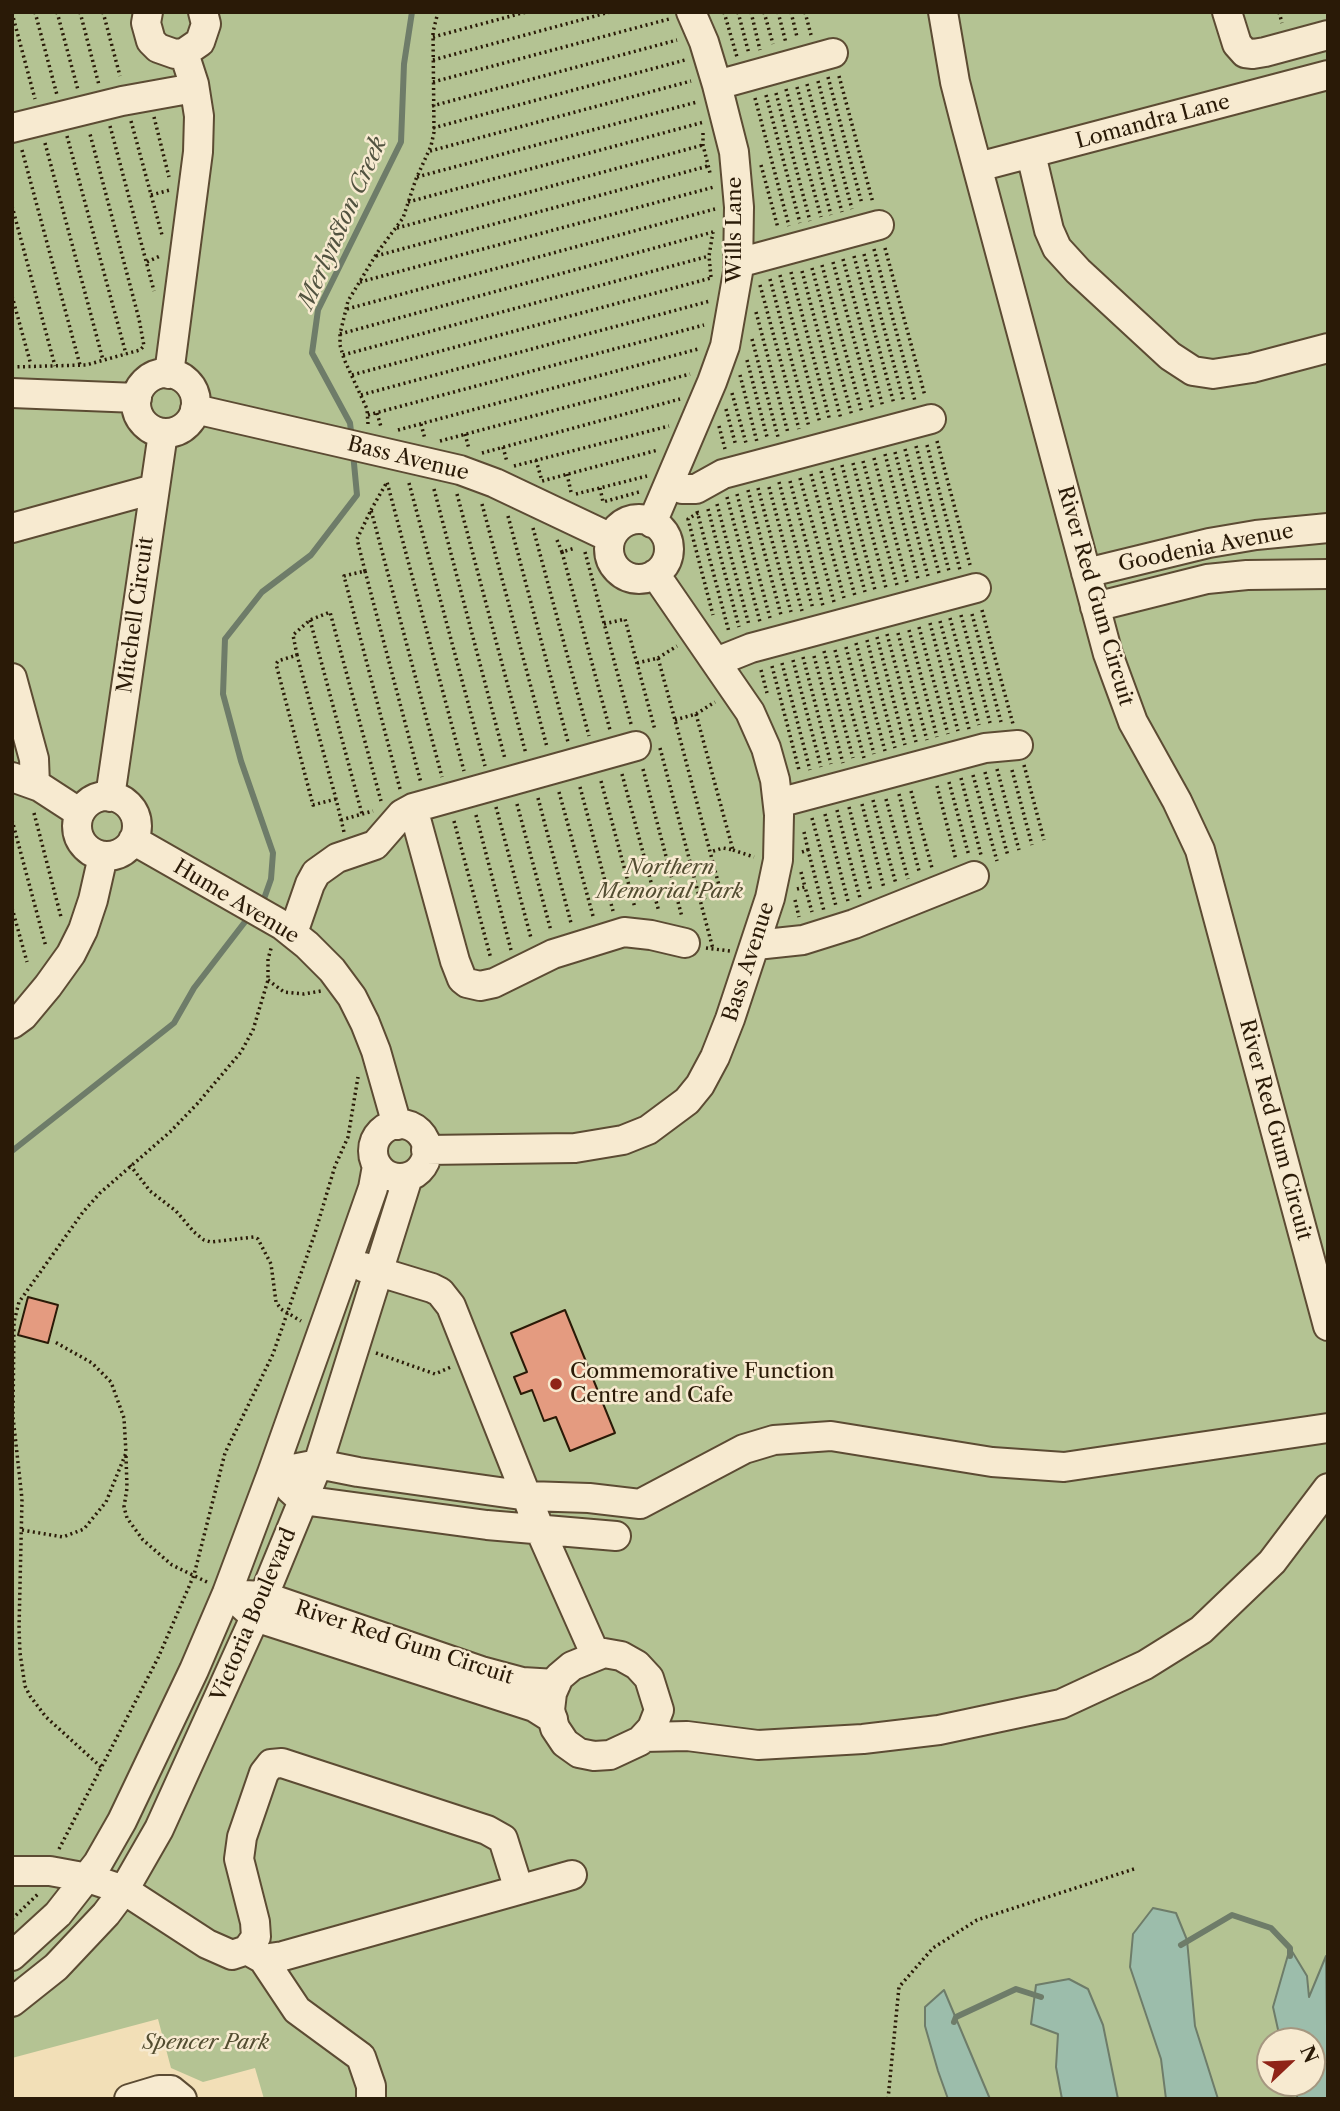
<!DOCTYPE html>
<style>
body{margin:0}
#map{position:relative;width:1340px;height:2111px;overflow:hidden;background:#f2dfb7;font-family:"Libre Caslon Text",serif}
canvas{display:block}
.frame{position:absolute;inset:0;border:14px solid #2a1a07;pointer-events:none}
.north{position:absolute;left:1256px;top:2027px;width:70px;height:70px;box-sizing:border-box;background:#f7ead0;border:2px solid #a59780;border-radius:50%;rotate:67deg;font-size:19px;font-weight:700;line-height:28px;text-align:center;color:#2a1a07}
.north::after{content:'';display:block;margin:auto;width:24px;height:32px;background:#8f2418;clip-path:polygon(50% 0,100% 100%,50% 72%,0 100%)}
</style>
<div id="map">
<canvas width="1340" height="2111"></canvas>
<div class="frame"></div>
<div class="north">N</div>
</div>
<script>
const ctx = document.querySelector('canvas').getContext('2d');
ctx.lineJoin = 'round';
function fillPath(path, color) { ctx.fillStyle = color; ctx.fill(path, 'evenodd'); }
const shape = rows => new Path2D(rows.map(r => 'M' + r).join(''));
function stroke(path, color, width, dash) { ctx.strokeStyle = color; ctx.lineWidth = width; ctx.lineCap = dash ? 'butt' : 'round'; ctx.setLineDash(dash || []); ctx.stroke(path); }
function write(font, color, halo, rows, align = 'center') {
  ctx.font = font + ' "Libre Caslon Text",serif'; ctx.lineWidth = 5; ctx.setLineDash([]); ctx.textBaseline = 'middle'; ctx.strokeStyle = halo; ctx.fillStyle = color; for (const [text, x, y, turn = 0] of rows) {
    ctx.save(); ctx.translate(x, y); ctx.rotate((+turn || 0) * Math.PI / 180); ctx.textAlign = isNaN(turn) ? turn : align; if (halo) ctx.strokeText(text, 0, 0); ctx.fillText(text, 0, 0); ctx.restore();
  }
}
fillPath(shape([
 [12,12,1328,12,1328,2099,264,2099,255,2068,203,2082,171,2068,158,2019,12,2058],
 [1270,2041,1312,2041,1312,2083,1270,2083]
]), '#b4c393');
const water = shape([
 [1153,1908,1176,1913,1187,1940,1195,2026,1218,2099,1166,2099,1161,2059,1130,1967,1133,1934,1153,1908],
 [1290,1948,1307,1976,1309,1997,1326,1956,1328,2099,1298,2099,1292,2083,1312,2083,1312,2041,1281,2041,1279,2034,1273,2007,1290,1948],
 [1069,1979,1088,1989,1103,2025,1118,2099,1062,2099,1056,2067,1058,2034,1031,2024,1036,1985,1069,1979],
 [944,1990,990,2099,948,2099,938,2071,925,2026,925,2007,944,1990]
]);
fillPath(water, '#9cbdab');
stroke(water, '#6e7c69', 2);
stroke(shape([
 [352,439,350,423,312,353,318,310,401,142,404,64,412,12],
 [260,903,265,896,271,879,273,853,241,761,223,694,225,639,262,592,311,555,357,495,353,453],
 [12,1151,174,1023,194,988,251,914],
 [1181,1945,1232,1915,1271,1928,1290,1948,1290,1956],
 [954,2022,956,2017,1016,1989,1041,1997]
]), '#6e7c69', 6);
const building = shape([
 [28,1297,58,1305,48,1343,18,1335,28,1297],
 [565,1310,615,1433,570,1451,556,1417,544,1421,532,1390,521,1394,514,1377,527,1372,511,1333,565,1310]
]);
fillPath(building, '#e49b80');
stroke(building, '#2a1a07', 2);
const minor = shape([
 [148,12,146,23,151,41,158,48,175,54,184,53,200,42,206,24,203,12],
 [943,12,955,82,966,125,1108,654,1133,722,1177,801,1200,850,1328,1326],
 [1227,12,1237,44,1245,53,1253,54,1265,52,1328,35],
 [717,85,833,53],
 [12,128,122,101,194,88],
 [1031,154,1049,230,1057,248,1078,271,1170,356,1193,371,1213,374,1252,368,1328,348],
 [978,167,1328,75],
 [738,263,879,225],
 '136 403a30 30 0 1 1 60 0a30 30 0 1 1-60 0Z',
 [169,374,198,152,199,116,194,84,184,53],
 [12,393,137,398],
 [195,409,460,470,495,483,611,538],
 [669,484,682,489,696,489,723,474,931,419],
 '609 549a30 30 0 1 1 60 0a30 30 0 1 1-60 0Z',
 [652,523,712,382,725,346,738,272,739,207,734,152,717,85,704,42,691,12],
 [12,528,154,489],
 [1086,573,1209,543,1256,535,1328,528],
 [1095,607,1207,579,1247,575,1328,574],
 [716,662,751,648,976,588],
 [12,678,34,759,35,785],
 [12,777,40,787,80,813],
 '77 826a30 30 0 1 1 60 0a30 30 0 1 1-60 0Z',
 [110,797,163,433],
 [778,803,985,748,1018,745],
 [413,808,455,961,462,979,467,983,480,986,494,983,553,954,624,932,651,935,685,943],
 [133,840,282,925,307,945,332,970,352,997,365,1023,376,1051,397,1125],
 [293,933,310,884,316,873,337,858,375,845,402,814,413,808,636,746],
 [756,945,803,940,854,924,974,876],
 [12,1024,23,1016,48,986,71,954,83,930,93,900,103,856],
 '373 1151a27 27 0 1 1 54 0a27 27 0 1 1-54 0Z',
 [426,1150,575,1148,623,1140,648,1130,687,1101,700,1085,715,1057,730,1019,770,898,778,860,779,815,775,780,766,748,750,712,655,574],
 [363,1267,432,1288,440,1292,451,1306,540,1530,596,1656],
 [272,1473,318,1464,358,1472,528,1496,589,1498,640,1504,744,1449,774,1440,831,1436,992,1462,1064,1467,1328,1428],
 [290,1489,302,1500,487,1525,616,1536],
 [244,1595,263,1596,481,1671,522,1682,556,1684],
 [243,1606,255,1617,534,1707,553,1719],
 [604,1653,621,1656,637,1665,649,1678,659,1710,652,1728,640,1741,610,1755,594,1756,579,1753,565,1743,555,1728,550,1710,552,1693,559,1677,572,1666,604,1653],
 [644,1737,687,1736,758,1745,863,1739,939,1730,1061,1704,1145,1665,1201,1630,1272,1562,1328,1488],
 [12,1871,50,1871,88,1878,124,1890,207,1944,232,1955,247,1950,256,1937,255,1922,239,1859,242,1837,264,1773,271,1764,282,1763,487,1830,503,1839,519,1890],
 [247,1950,263,1959,283,1956,572,1875],
 [12,1956,58,1914,98,1863,122,1821,194,1670,227,1593,272,1473,347,1262,373,1188,377,1166],
 [263,1959,297,2010,361,2057,371,2086,371,2099],
 [12,2002,56,1967,106,1914,124,1890,159,1829,255,1617,318,1464,408,1177],
 [129,2099,159,2090,171,2090,182,2099]
]);
stroke(minor, '#5c4b33', 32);
stroke(shape([
 [35,12,57,95],
 [57,12,78,90],
 [80,12,99,85],
 [103,12,120,76],
 [724,12,737,57],
 [738,12,749,54],
 [751,12,760,50],
 [764,12,773,44],
 [778,12,786,43],
 [791,12,797,37],
 [805,12,811,35],
 [1279,12,1282,23],
 [12,13,35,99],
 [433,37,526,12],
 [433,60,610,12],
 [839,76,873,203],
 [828,77,862,204],
 [818,81,852,209],
 [433,82,669,19],
 [807,84,842,212],
 [797,87,831,215],
 [786,89,821,217],
 [776,93,810,221],
 [766,95,800,223],
 [755,98,789,226],
 [432,106,677,40],
 [154,117,169,177],
 [131,121,162,235],
 [110,126,154,291],
 [433,128,685,60],
 [703,133,703,145,710,173],
 [67,136,126,354],
 [45,143,103,360],
 [22,150,80,365],
 [430,151,691,81],
 [761,165,778,228],
 [417,177,697,102],
 [151,195,170,190],
 [408,202,704,122],
 [12,206,55,366],
 [397,228,703,145],
 [885,248,925,396],
 [874,249,915,401],
 [864,254,904,402],
 [376,256,708,166],
 [854,256,894,404],
 [843,259,883,407],
 [147,262,160,256],
 [833,262,873,410],
 [822,265,862,413],
 [812,268,852,416],
 [802,271,841,419],
 [791,272,830,421],
 [780,275,820,423],
 [711,277,709,256,713,232],
 [770,279,809,427],
 [360,282,714,187],
 [760,285,799,429],
 [12,296,31,365],
 [347,309,715,209],
 [756,312,788,433],
 [340,334,713,232],
 [752,339,778,437],
 [343,355,709,256],
 [747,360,767,437],
 [12,367,86,365,140,350,144,346,139,319,90,134],
 [352,375,711,278],
 [740,375,757,442],
 [732,393,746,443],
 [361,395,710,301],
 [726,409,736,446],
 [377,413,381,427],
 [368,415,704,325],
 [368,424,367,409,344,359,340,345,340,334,348,301,377,253,403,218,416,179,431,146,434,132,433,32,438,12],
 [421,424,425,439],
 [719,426,725,449],
 [398,430,698,349],
 [465,434,469,449],
 [440,441,690,374],
 [937,441,970,565],
 [927,445,960,570],
 [916,446,949,571],
 [503,447,507,462],
 [905,449,939,573],
 [895,452,928,576],
 [482,453,680,399],
 [885,454,918,579],
 [874,458,907,582],
 [536,460,542,481,658,450],
 [863,461,897,585],
 [853,463,886,588],
 [842,465,875,590],
 [514,466,669,426],
 [832,468,865,592],
 [821,471,855,596],
 [567,474,571,492],
 [811,474,844,598],
 [800,478,834,602],
 [790,481,823,606],
 [779,482,813,609],
 [409,483,485,766],
 [769,487,802,611],
 [600,488,603,502,639,492],
 [758,488,791,612],
 [434,489,505,759],
 [748,490,781,615],
 [457,494,526,754],
 [576,494,647,476],
 [737,494,770,618],
 [727,497,760,622],
 [482,504,547,747],
 [717,504,749,625],
 [708,509,739,627],
 [371,510,387,482,464,771],
 [697,511,729,632],
 [698,513,688,519,713,615],
 [508,516,568,742],
 [533,528,589,736],
 [557,540,562,552,575,548],
 [562,552,610,730],
 [585,552,631,724],
 [365,571,357,539,371,510,442,777],
 [982,610,1013,724],
 [972,614,1001,722],
 [961,615,990,723],
 [950,618,979,725],
 [310,620,362,814],
 [940,621,969,729],
 [930,623,958,731],
 [604,624,625,619,655,730],
 [919,627,948,734],
 [909,630,937,737],
 [898,633,927,740],
 [887,634,916,742],
 [877,637,905,745],
 [867,640,895,748],
 [856,643,885,751],
 [846,647,874,754],
 [835,650,864,758],
 [824,651,853,758],
 [297,655,293,635,310,620,330,612,381,801],
 [814,656,843,763],
 [803,657,831,764],
 [658,658,677,646],
 [793,660,821,767],
 [637,663,658,658,675,720,721,893,700,899],
 [782,663,810,770],
 [772,666,799,770],
 [761,670,767,693],
 [696,714,733,850,723,848,710,852],
 [675,720,696,714,715,702],
 [660,748,713,949],
 [1024,765,1044,840],
 [643,769,682,917],
 [997,769,1019,850],
 [1012,770,1032,845],
 [985,772,1008,856],
 [622,774,659,912],
 [973,775,997,861],
 [961,778,981,855],
 [601,781,635,908],
 [949,782,969,856],
 [937,786,956,860],
 [580,787,613,911],
 [400,789,344,576,365,571,421,783],
 [911,791,932,868],
 [559,792,593,916],
 [899,794,919,871],
 [538,798,571,923],
 [336,799,313,805,276,664,278,661,297,655,336,799,344,832],
 [886,799,908,879],
 [873,800,896,884],
 [517,804,551,931],
 [862,804,884,888],
 [496,807,531,938],
 [849,807,871,891],
 [837,810,860,898],
 [34,813,61,917],
 [825,814,848,901],
 [476,815,511,950],
 [812,818,836,906],
 [12,820,46,947],
 [341,820,373,811],
 [454,821,491,959],
 [804,832,808,850],
 [733,850,754,857],
 [802,852,808,850,824,911],
 [801,872,805,887],
 [797,889,805,887,812,912],
 [795,900,799,917],
 [12,908,27,962],
 [706,948,730,951],
 [268,980,284,992,304,994,321,991],
 [130,1165,150,1191,176,1211,194,1232,204,1240,211,1242,254,1237,258,1239,271,1264,276,1302,281,1309,301,1321],
 [376,1353,435,1374,451,1367],
 [126,1456,127,1488,124,1507,127,1518,143,1540,172,1565,207,1582],
 [22,1530,63,1537,84,1529,106,1502,126,1453,124,1418,111,1382,92,1363,55,1342],
 [101,1767,46,1717,30,1696,25,1686,20,1653,19,1629,22,1499,13,1417,14,1322,19,1302,83,1212,100,1193,170,1132,197,1104,241,1052,253,1030,268,980,268,959,272,945],
 [59,1849,158,1658,194,1575,225,1453,273,1354,315,1233,335,1166,348,1137,358,1077],
 [12,1919,38,1894],
 [888,2099,899,1987,933,1948,977,1920,1137,1868]
]), '#2a1a07', 3.5, [2, 3.5]);
stroke(minor, '#f7ead0', 28);
for (const [x, y, r, color] of [
 [556,1384,7,"#8f2418"]
]) { const dot = new Path2D(); dot.arc(x, y, r, 0, 2 * Math.PI); ctx.fillStyle = color; ctx.fill(dot); stroke(dot, '#f7ead0', 2.5); }
write('21px', '#2a1a07', '#f7ead0', [
 ["Lomandra Lane",1153,122,-15],
 ["Wills Lane",735,230,-90],
 ["Bass Avenue",408,459,14],
 ["Goodenia Avenue",1206,548,-11],
 ["River Red Gum Circuit",1095,596,74],
 ["Mitchell Circuit",136,615,-82],
 ["Hume Avenue",236,902,31],
 ["Bass Avenue",749,962,-72],
 ["River Red Gum Circuit",1275,1130,75],
 ["Victoria Boulevard",254,1615,-67],
 ["River Red Gum Circuit",404,1643,18]
]);
write('italic 21px', '#534d31', '#f7ead0', [
 ["Northern",670,868],
 ["Memorial Park",670,892],
 ["Spencer Park",206,2043]
]);
write('21px', '#2a1a07', '#f7ead0', [
 ["Commemorative Function",570,1372],
 ["Centre and Cafe",570,1396]
], 'left');
write('italic 23px', '#525340', '#f7ead0', [
 ["Merlynston Creek",343,223,-66]
]);
</script>
